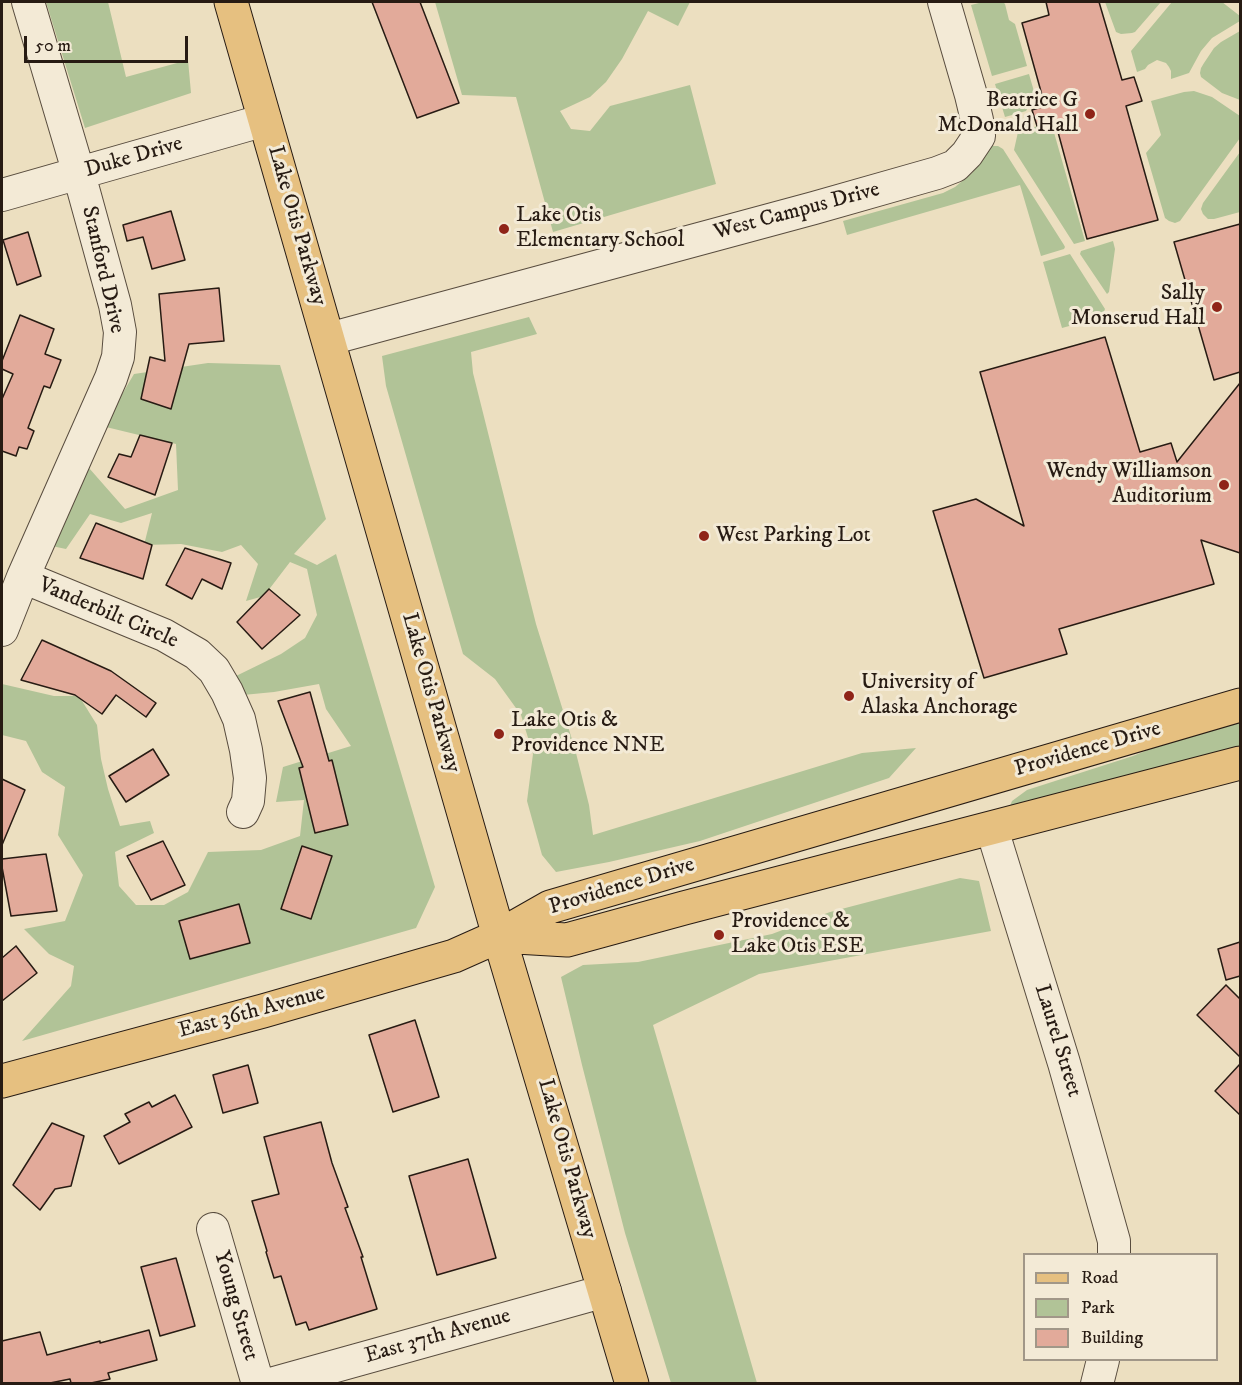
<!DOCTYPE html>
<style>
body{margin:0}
#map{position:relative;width:1242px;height:1385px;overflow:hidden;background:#ecdfc0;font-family:"IM FELL DW Pica",serif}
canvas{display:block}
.frame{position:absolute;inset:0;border:3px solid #271b13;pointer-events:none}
.legend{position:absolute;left:1023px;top:1253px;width:195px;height:108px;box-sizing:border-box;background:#f3ead6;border:2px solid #a19788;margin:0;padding:8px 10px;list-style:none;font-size:18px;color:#271b13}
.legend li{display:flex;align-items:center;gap:12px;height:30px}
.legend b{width:30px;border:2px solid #a19788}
.scale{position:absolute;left:24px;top:36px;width:164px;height:27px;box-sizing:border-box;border:3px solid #271b13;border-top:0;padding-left:8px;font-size:18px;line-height:21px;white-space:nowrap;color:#271b13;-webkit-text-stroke:4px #f3ead6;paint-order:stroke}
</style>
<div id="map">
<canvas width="1242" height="1385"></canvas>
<div class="frame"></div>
<ul class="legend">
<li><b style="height:8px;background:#e6c080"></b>Road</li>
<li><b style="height:16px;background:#b1c397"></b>Park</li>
<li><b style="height:16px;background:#e2aa9a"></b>Building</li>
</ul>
<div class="scale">50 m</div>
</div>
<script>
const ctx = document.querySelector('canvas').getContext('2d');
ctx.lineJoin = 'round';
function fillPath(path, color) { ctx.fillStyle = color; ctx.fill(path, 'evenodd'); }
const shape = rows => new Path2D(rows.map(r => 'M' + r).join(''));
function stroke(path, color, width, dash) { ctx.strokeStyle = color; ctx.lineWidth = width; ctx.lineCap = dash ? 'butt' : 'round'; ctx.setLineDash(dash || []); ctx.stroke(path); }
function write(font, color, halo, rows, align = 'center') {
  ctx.font = font + ' "IM FELL DW Pica",serif'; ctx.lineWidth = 6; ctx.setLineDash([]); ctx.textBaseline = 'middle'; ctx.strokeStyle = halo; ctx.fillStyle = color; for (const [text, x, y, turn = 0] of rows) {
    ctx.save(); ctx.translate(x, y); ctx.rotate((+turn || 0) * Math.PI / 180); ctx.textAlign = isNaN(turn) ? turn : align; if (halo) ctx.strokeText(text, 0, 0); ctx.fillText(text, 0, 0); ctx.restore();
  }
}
fillPath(shape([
 [46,2,108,2,126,77,188,60,191,93,85,128],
 [435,2,690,2,678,26,648,11,622,59,606,82,590,97,560,111,571,129,590,131,610,106,690,85,716,184,553,232,516,97,462,95],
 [983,2,1003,2,1005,4,1009,20,1015,24,1027,66,992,76,971,5],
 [1105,2,1161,2,1135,32,1132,33,1121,34,1116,32],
 [1172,2,1222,2,1240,16,1240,21,1212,38,1201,51,1189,73,1171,79,1171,71,1169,67,1166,63,1157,60,1148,65,1145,69,1137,72,1131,51],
 [1240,31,1240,100,1222,93,1201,77,1200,73,1201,68,1204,63,1214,48,1221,42],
 [1029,74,1035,95,1026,111,1005,117,995,84],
 [1194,91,1212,97,1240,116,1240,138,1180,221,1175,223,1169,221,1165,218,1146,153,1161,135,1151,101,1184,92],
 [1051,122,1085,241,1074,244,1014,150,1018,132],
 [992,146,998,146,1003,149,1064,245,1065,247,1064,249,1041,256,1020,185,847,235,843,221,943,193,955,187,972,173,989,148],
 [1240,152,1240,212,1214,219,1208,219,1203,214,1201,209,1203,203],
 [1113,241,1115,249,1109,292,1107,294,1080,254,1081,251],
 [1070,254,1105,309,1103,314,1098,318,1062,328,1043,262],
 [529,317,537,334,471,352,473,373,536,624,575,749,589,805,593,835,862,753,916,748,889,778,700,841,609,862,556,872,542,855,527,801,533,754,521,715,495,679,463,654,386,386,382,356],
 [208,363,280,365,326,519,294,554,317,565,336,554,435,887,416,928,22,1041,71,986,74,966,49,954,24,929,65,921,83,875,58,835,65,787,42,772,26,741,2,735,2,684,54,696,79,696,97,725,101,759,108,789,120,826,150,821,154,833,115,852,119,886,136,905,164,905,188,892,208,852,261,850,300,836,304,800,276,802,283,767,351,746,326,709,319,684,274,692,243,695,236,676,281,654,305,638,317,615,307,569,290,562,264,596,246,601,258,564,241,545,222,552,181,544,144,545,152,513,121,523,90,514,66,549,47,545,89,468,125,509,178,490,176,444,106,427,121,396,134,374],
 [1240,717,1240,748,1007,813,1012,801,1027,790,1133,756,1192,732],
 [960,878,979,881,991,931,759,974,653,1025,757,1383,671,1383,625,1233,582,1065,561,977,583,965,638,962,772,934,830,912]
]), '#b1c397');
const building = shape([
 [372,2,420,2,459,103,417,118,372,2],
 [1046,2,1099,2,1122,80,1134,77,1142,101,1126,106,1158,220,1087,239,1055,121,1037,126,1032,110,1045,106,1022,23,1049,15,1046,2],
 [171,211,185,260,152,269,143,237,127,241,123,225,171,211],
 [1240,224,1240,372,1214,380,1174,242,1240,224],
 [28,232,41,276,17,285,3,240,28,232],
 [219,288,224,341,189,344,171,409,141,399,150,357,165,361,159,294,219,288],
 [20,315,54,329,45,354,61,360,50,388,44,386,28,428,34,431,27,449,19,447,16,456,2,451,2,399,13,374,2,369,2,361,20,315],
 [1105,337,1140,452,1171,443,1177,462,1240,383,1240,553,1201,540,1214,584,1059,629,1067,654,984,678,933,511,976,499,1024,526,980,372,1105,337],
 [140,435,172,443,155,495,108,477,119,454,131,457,140,435],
 [96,523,152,545,143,579,80,558,96,523],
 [185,548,231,563,222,589,202,579,192,599,166,585,185,548],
 [269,589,300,615,262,649,237,622,269,589],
 [42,640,111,671,156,703,146,717,116,695,102,714,75,695,21,680,42,640],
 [310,692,329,761,332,760,348,825,315,833,299,768,303,767,278,701,310,692],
 [153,749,169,775,126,802,109,776,153,749],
 [2,779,25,790,2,845,2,779],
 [163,841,185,885,151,900,127,856,163,841],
 [302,846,332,856,311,919,281,909,302,846],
 [46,854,57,911,11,916,2,867,2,859,46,854],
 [239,904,250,943,190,959,179,921,239,904],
 [1240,942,1240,976,1226,980,1218,949,1240,942],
 [16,946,37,973,2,1001,2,958,16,946],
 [1226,985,1240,999,1240,1057,1197,1015,1226,985],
 [415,1020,439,1097,393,1112,369,1035,415,1020],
 [1240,1064,1240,1115,1215,1091,1240,1064],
 [248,1065,258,1103,223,1113,213,1075,248,1065],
 [175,1095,192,1127,119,1164,104,1136,130,1122,125,1114,149,1102,152,1107,175,1095],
 [321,1122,332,1163,348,1207,345,1208,363,1257,361,1257,377,1309,309,1330,306,1322,296,1325,281,1276,274,1278,266,1252,267,1251,252,1201,279,1194,264,1137,321,1122],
 [52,1123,84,1136,71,1186,55,1189,40,1210,13,1185,52,1123],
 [468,1159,496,1258,437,1275,409,1176,468,1159],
 [176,1258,195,1326,160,1336,141,1267,176,1258],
 [149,1330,157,1360,108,1373,110,1379,91,1383,71,1383,70,1379,50,1383,2,1383,2,1341,40,1332,47,1355,100,1341,100,1343,149,1330]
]);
fillPath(building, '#e2aa9a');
stroke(building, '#271b13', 1.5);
const minor = shape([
 [2,195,265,120],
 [329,339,814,208,937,173,955,166,967,154,979,136,977,120,971,95,944,2],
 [23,577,164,635,197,654,214,670,227,692,239,719,246,750,250,778,248,801,243,812],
 [2,630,23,577,111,378,118,357,120,332,115,305,79,174,28,2],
 [992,829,1064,1063,1114,1241,1114,1254],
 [213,1229,258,1384],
 [271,1384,605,1291],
 [1097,1384,1103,1360]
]);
const major = shape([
 [231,2,499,936,632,1384],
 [499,936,567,940,684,908,1240,763],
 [2,1081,263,1011,454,956,499,936,550,907,1240,705]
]);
stroke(minor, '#584c3e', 34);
stroke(major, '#271b13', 35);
stroke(minor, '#f3ead6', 32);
stroke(major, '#e6c080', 33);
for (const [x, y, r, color] of [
 [1090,114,6,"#8f2418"],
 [504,229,6,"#8f2418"],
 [1217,307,6,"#8f2418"],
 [1224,485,6,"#8f2418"],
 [704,536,6,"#8f2418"],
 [849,696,6,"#8f2418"],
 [499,734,6,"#8f2418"],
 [719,935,6,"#8f2418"]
]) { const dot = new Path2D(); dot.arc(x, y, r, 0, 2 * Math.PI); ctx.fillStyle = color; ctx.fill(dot); stroke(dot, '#f3ead6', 2); }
write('22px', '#271b13', '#f3ead6', [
 ["Beatrice G",1078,101,"right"],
 ["McDonald Hall",1078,126,"right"],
 ["Lake Otis",516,216],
 ["Elementary School",516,241],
 ["Sally",1205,294,"right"],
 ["Monserud Hall",1205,319,"right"],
 ["Wendy Williamson",1212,472,"right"],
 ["Auditorium",1212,497,"right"],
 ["West Parking Lot",716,536],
 ["University of",861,683],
 ["Alaska Anchorage",861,708],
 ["Lake Otis &",511,721],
 ["Providence NNE",511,746],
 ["Providence &",731,922],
 ["Lake Otis ESE",731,947]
], 'left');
write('22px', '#271b13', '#f3ead6', [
 ["Duke Drive",134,158,-16],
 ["West Campus Drive",797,212,-15],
 ["Lake Otis Parkway",296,226,74],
 ["Stanford Drive",102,270,77],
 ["Vanderbilt Circle",108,614,23],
 ["Lake Otis Parkway",430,693,74],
 ["Providence Drive",1088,750,-16],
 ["Providence Drive",622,887,-17],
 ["East 36th Avenue",252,1013,-15],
 ["Laurel Street",1057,1041,73],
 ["Lake Otis Parkway",566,1159,74],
 ["Young Street",235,1306,74],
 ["East 37th Avenue",438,1337,-16]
]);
</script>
